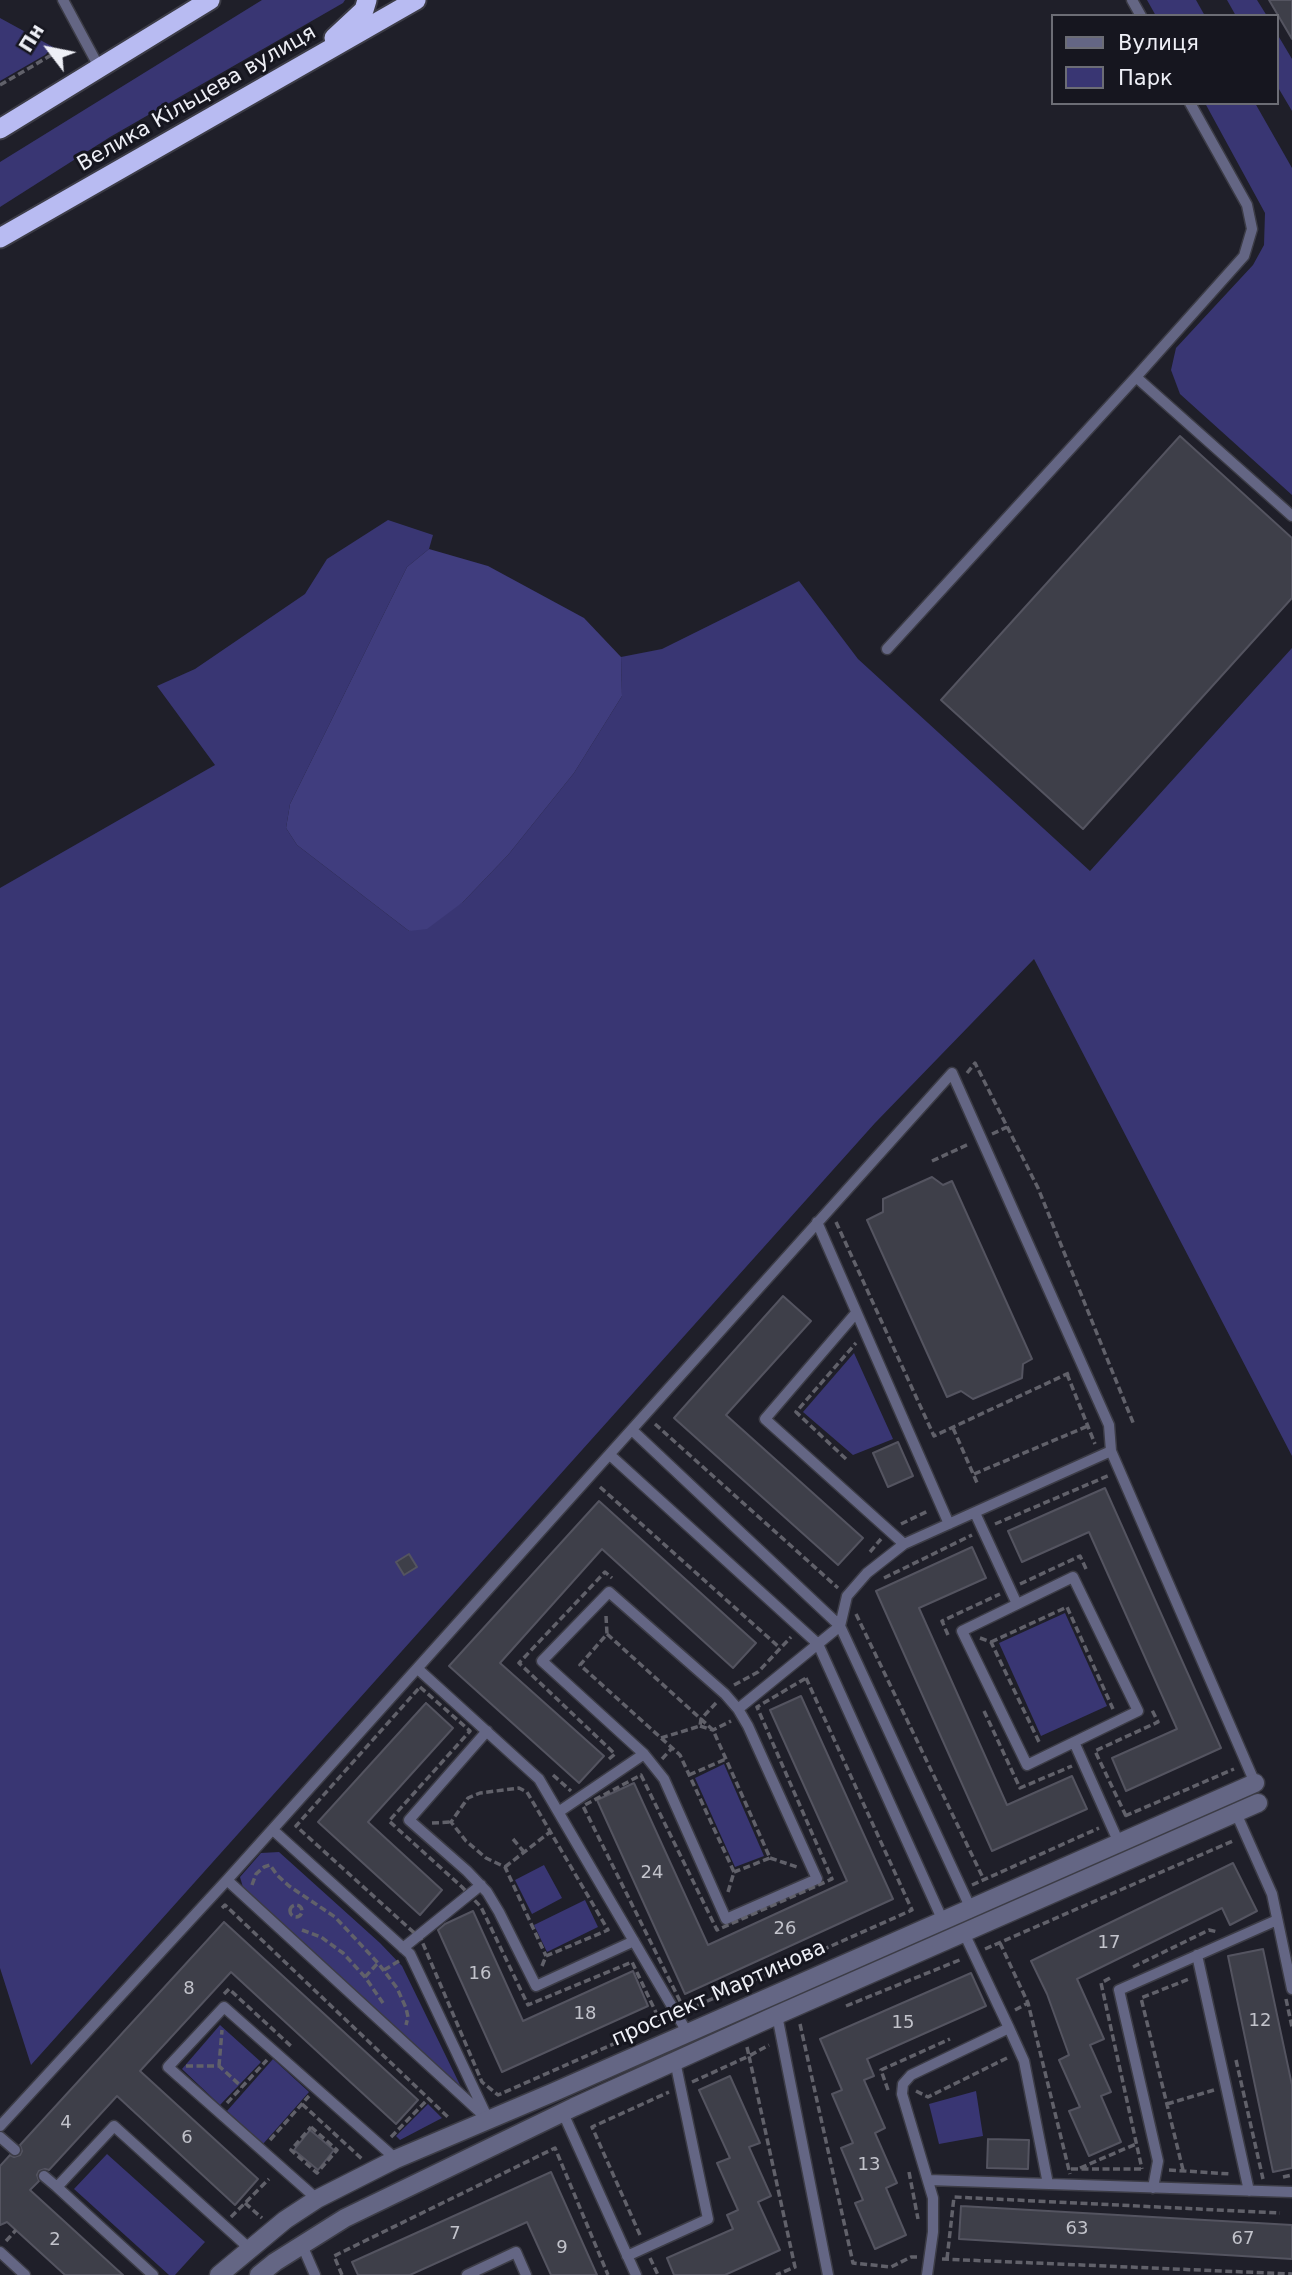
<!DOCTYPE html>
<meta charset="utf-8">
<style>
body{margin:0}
#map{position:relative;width:1292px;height:2275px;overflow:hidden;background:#1f1f29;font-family:"DejaVu Sans",sans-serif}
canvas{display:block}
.legend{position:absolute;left:1051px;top:14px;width:228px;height:91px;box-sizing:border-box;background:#16161f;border:2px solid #6c6d75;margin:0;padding:9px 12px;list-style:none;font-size:21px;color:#eeeff6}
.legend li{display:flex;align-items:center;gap:14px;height:35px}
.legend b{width:35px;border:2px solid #6c6d75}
.north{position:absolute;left:14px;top:14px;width:70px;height:70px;-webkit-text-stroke:5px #16161f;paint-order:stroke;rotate:302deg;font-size:19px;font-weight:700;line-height:28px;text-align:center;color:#eeeff6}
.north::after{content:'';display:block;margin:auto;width:24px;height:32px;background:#eeeff6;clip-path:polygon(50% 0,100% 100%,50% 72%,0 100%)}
</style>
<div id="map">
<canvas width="1292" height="2275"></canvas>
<ul class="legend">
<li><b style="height:9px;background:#646684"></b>Вулиця</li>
<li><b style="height:19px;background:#393673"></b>Парк</li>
</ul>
<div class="north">Пн</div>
</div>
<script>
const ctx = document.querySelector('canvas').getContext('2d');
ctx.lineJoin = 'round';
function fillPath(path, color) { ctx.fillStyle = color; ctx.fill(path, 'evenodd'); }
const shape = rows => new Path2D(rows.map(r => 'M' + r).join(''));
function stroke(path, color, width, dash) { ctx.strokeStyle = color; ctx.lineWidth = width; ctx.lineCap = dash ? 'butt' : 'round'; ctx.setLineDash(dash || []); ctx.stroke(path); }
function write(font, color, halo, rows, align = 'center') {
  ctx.font = font + ' "DejaVu Sans",sans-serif'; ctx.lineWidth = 6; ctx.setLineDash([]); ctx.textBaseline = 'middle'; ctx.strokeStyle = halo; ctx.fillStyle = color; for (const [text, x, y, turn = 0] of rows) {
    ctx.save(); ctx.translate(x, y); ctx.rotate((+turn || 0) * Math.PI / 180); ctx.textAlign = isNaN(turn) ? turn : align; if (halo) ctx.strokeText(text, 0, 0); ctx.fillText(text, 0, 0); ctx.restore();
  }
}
fillPath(shape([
 [262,0,345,0,343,3,110,137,0,207,0,162],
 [1147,0,1196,0,1205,16,1156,16],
 [1227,0,1257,0,1267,16,1236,16],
 [0,18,53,47,45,55,0,81],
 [1276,32,1292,59,1292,111,1276,84],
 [1205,103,1255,103,1292,168,1292,495,1180,394,1171,370,1176,348,1253,265,1264,245,1265,213],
 [388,520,433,535,429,549,407,567,290,804,286,828,297,845,409,931,463,902,508,855,574,773,622,696,621,657,662,649,799,581,858,659,1090,871,1292,648,1292,1456,1034,959,875,1123,31,2065,0,1968,0,888,215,765,157,686,195,669,305,594,327,559],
 [854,1353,893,1439,853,1455,803,1412],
 [1065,1613,1107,1706,1041,1736,999,1643],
 [724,1764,764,1856,735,1867,695,1778],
 [279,1852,380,1943,402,1966,461,2087,244,1891,240,1877,261,1853],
 [544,1865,562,1898,532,1914,515,1880],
 [585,1900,598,1927,547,1952,534,1925],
 [220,2025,261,2062,220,2105,182,2069],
 [273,2059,309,2092,263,2144,227,2111],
 [976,2091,983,2136,939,2144,929,2104],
 [428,2104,442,2118,400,2140,396,2136],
 [107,2154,205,2242,175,2275,169,2275,74,2189]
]), '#393673');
fillPath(shape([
 [429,549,488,566,584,618,621,657,622,696,574,773,508,855,463,902,427,929,409,931,297,845,286,828,290,804,407,567]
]), '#403d7e');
const building = shape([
 [1269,0,1292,0,1292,39,1269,0],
 [1180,436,1292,538,1292,598,1083,829,941,700,1180,436],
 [932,1177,943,1185,952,1181,1032,1359,1023,1364,1022,1378,973,1399,961,1391,947,1397,867,1220,883,1212,883,1199,932,1177],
 [783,1296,811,1321,726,1415,863,1538,838,1565,674,1418,783,1296],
 [898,1442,913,1476,888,1487,873,1453,898,1442],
 [1105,1488,1221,1748,1126,1791,1112,1758,1177,1729,1089,1532,1022,1562,1008,1531,1105,1488],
 [599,1501,756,1643,733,1668,602,1549,500,1663,604,1756,579,1783,449,1666,599,1501],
 [972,1547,986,1578,919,1608,1007,1805,1072,1776,1087,1809,992,1851,876,1591,972,1547],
 [409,1554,417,1567,404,1575,396,1562,409,1554],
 [801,1696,893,1899,685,1994,597,1800,634,1783,708,1945,847,1881,770,1710,801,1696],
 [426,1703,453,1728,368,1822,442,1890,420,1915,318,1822,426,1703],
 [1233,1863,1257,1911,1230,1925,1222,1908,1077,1979,1104,2039,1090,2045,1111,2092,1101,2096,1121,2142,1089,2156,1069,2111,1080,2107,1059,2060,1069,2055,1047,1994,1031,1961,1233,1863],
 [473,1911,523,2021,633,1971,648,2006,502,2072,438,1930,445,1924,473,1911],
 [224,1922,418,2100,396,2124,231,1972,140,2071,258,2179,235,2205,117,2096,49,2170,45,2169,39,2171,37,2175,39,2181,30,2190,123,2275,65,2275,7,2222,0,2225,0,2166,10,2155,14,2157,20,2155,22,2151,20,2145,224,1922],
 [1263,1949,1292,2085,1292,2168,1273,2172,1228,1956,1263,1949],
 [971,1973,986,2006,867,2059,874,2076,864,2080,885,2128,875,2133,897,2183,886,2188,906,2235,875,2249,855,2203,863,2200,841,2148,853,2143,832,2094,842,2090,820,2039,971,1973],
 [730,2076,760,2143,749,2147,771,2196,758,2202,780,2250,725,2275,674,2275,667,2258,733,2229,727,2215,738,2210,717,2163,730,2158,699,2090,730,2076],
 [310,2130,334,2150,318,2170,294,2150,310,2130],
 [988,2139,1029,2140,1028,2169,987,2168,988,2139],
 [551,2172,597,2275,551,2275,527,2222,410,2275,358,2275,352,2262,551,2172],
 [961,2206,1292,2225,1292,2259,959,2239,961,2206]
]);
fillPath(building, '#3e3f49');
stroke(building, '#545460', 2);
const service = shape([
 [63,0,99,67],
 [1132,0,1141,16],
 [1136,377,1292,516],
 [887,649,1136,377,1244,256,1252,229,1247,205,1190,103],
 [817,1222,949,1524],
 [856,1313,765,1419,904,1544],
 [632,1430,840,1626,971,1909],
 [610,1455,818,1644,943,1921],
 [975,1513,1017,1604],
 [1073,1577,1138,1711,1027,1765,962,1631,1073,1577],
 [609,1592,725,1694,738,1709,748,1726,817,1879,726,1919,664,1779,644,1754,542,1661,609,1592],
 [418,1669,539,1779,687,2032],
 [738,1709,840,1626,847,1596,867,1573,904,1544,1111,1451],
 [487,1731,409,1820,467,1871,487,1892,499,1912,536,1986,634,1941],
 [1074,1742,1119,1843],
 [560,1811,644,1754],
 [1236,1813,1272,1894,1292,1989],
 [273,1830,410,1954,488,2119],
 [227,1880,482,2114],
 [403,1948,481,1885],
 [1197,1955,1249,2191],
 [777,2015,828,2275],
 [1009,2028,1024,2061,1048,2184],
 [563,2113,636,2275],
 [0,2126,227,1880,952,1073,1109,1425,1111,1451,1255,1783],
 [0,2137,15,2150],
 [44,2176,57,2187],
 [928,2180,1292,2192],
 [1153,2188,1158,2161,1119,1990,1277,1920],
 [317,2199,168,2067,224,2007,396,2159],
 [302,2245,315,2275],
 [0,2252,25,2275],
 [627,2256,708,2219,675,2061],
 [153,2275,57,2187,114,2126,250,2249],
 [467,2275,516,2252,526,2275],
 [927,2275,933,2232,933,2198,902,2094,903,2084,911,2075,1009,2028,964,1933]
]);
const minor = shape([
 [219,2275,285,2220,317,2199,396,2159,554,2092,1255,1783],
 [259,2275,275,2262,345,2218,574,2107,777,2015,1258,1803]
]);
const trunk = shape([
 [334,38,364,10,367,0],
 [0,129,210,0],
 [0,238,416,0]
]);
stroke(service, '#3c3c46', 13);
stroke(minor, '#3c3c46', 21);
stroke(trunk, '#3c3c46', 23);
stroke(shape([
 [0,85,55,53],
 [967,1073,975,1063,1038,1188,1134,1425],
 [992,1134,1007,1127],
 [932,1161,969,1144],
 [836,1222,934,1436,1069,1373],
 [1067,1374,1095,1444],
 [655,1424,838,1588],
 [953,1428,978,1485],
 [846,1459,796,1412,856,1343],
 [974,1474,1088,1426],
 [600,1487,780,1648],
 [901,1524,928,1511],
 [995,1524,1110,1475],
 [870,1552,881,1539],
 [884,1578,972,1535],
 [1020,1584,1080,1556,1087,1571],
 [856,1614,984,1880],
 [606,1616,607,1634],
 [948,1635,942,1621,1000,1594],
 [980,1638,991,1642,1040,1744],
 [991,1642,1067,1607,1113,1709],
 [806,1678,912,1910,685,2011,583,1806,641,1775,717,1930,832,1879,757,1707,806,1678],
 [734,1685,758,1672,791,1637],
 [420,1687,470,1731,389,1821,462,1887,481,1907,528,2005,632,1962,661,2023,498,2095,482,2082,421,1939,296,1826,420,1687],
 [984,1711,1020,1788,1072,1766],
 [700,1726,713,1730,731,1721],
 [661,1738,700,1726,701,1719,716,1703],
 [609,1759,615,1754,519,1663,605,1572,612,1578],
 [662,1759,672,1748],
 [553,1775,571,1791],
 [689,1775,726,1759],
 [1125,1816,1234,1769],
 [1126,1816,1095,1751,1158,1722,1151,1708],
 [432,1823,451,1822],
 [513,1839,524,1852],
 [770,1858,797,1867],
 [505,1867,550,1832],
 [252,1885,256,1874,264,1867,270,1865,277,1875,289,1886,335,1917,378,1963,397,1988,406,2008,408,2017,406,2025],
 [972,1885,1099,1828],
 [728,1892,734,1872,680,1755,580,1665,607,1634,713,1730,770,1858,734,1872],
 '290 1911a6 6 0 1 1 12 0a6 6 0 1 1-12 0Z',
 [222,1908,225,1905,449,2118],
 [302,1930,321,1937,343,1953,365,1977,383,2003],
 [1000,1943,1028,2003,1070,2174],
 [985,1949,1235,1840],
 [542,1966,546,1956,608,1930,527,1792,519,1788,480,1793,468,1798,451,1822,466,1841,486,1858,505,1867,546,1956],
 [1133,1967,1209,1930,1218,1932],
 [384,1970,399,1961],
 [365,1977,378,1963],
 [1110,1978,1101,1983,1142,2169],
 [224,1994,229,1989,293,2048],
 [1286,1999,1292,2027],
 [846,2006,962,1959],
 [1015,2010,1028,2003],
 [800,2024,853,2263,891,2267,911,2257,917,2257],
 [747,2047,749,2056,769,2045],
 [1236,2060,1263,2179],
 [186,2066,219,2066,242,2087],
 [219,2066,222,2030],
 [692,2082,749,2056,795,2267,776,2275],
 [888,2090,881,2070,950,2039],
 [916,2091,928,2097,1009,2057],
 [227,2103,267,2060],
 [302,2104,362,2159],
 [1167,2104,1214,2090],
 [311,2127,337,2150,317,2173,291,2150,311,2127],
 [391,2137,429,2098],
 [270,2140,309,2096],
 [1080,2168,1136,2144],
 [1071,2169,1144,2169],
 [1169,2170,1231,2174],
 [1183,2170,1141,1998,1189,1979],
 [909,2172,918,2219],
 [1283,2177,1292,2175],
 [245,2203,262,2218],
 [231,2217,269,2179],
 [640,2235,592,2127,669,2092],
 [6,2241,16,2230],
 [650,2258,658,2275],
 [942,2259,1292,2274],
 [947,2259,954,2197,1280,2213],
 [342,2275,334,2256,555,2148,608,2275]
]), '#61616a', 3.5, [7, 3.5]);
stroke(service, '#646684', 10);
stroke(minor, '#646684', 18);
stroke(trunk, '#b8bbf2', 19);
write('18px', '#c2c3cb', null, [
 ["24",652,1873],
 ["26",785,1929],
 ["17",1109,1943],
 ["16",480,1974],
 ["8",189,1989],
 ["18",585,2014],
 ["12",1260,2021],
 ["15",903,2023],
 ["4",66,2123],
 ["6",187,2138],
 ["13",869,2165],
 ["63",1077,2229],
 ["7",455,2234],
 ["67",1243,2239],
 ["2",55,2240],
 ["9",562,2248]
]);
write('21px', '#eeeff6', '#16161f', [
 ["Велика Кільцева вулиця",197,99,-30],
 ["проспект Мартинова",719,1994,-24]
]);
</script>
